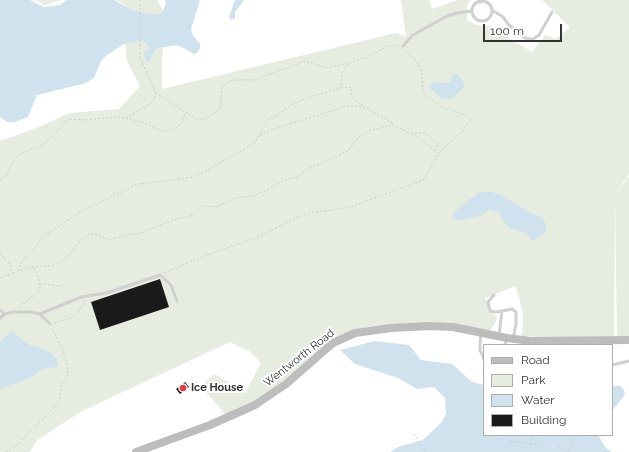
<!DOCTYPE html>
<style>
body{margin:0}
#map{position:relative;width:629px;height:452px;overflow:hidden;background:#fff;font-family:Raleway,sans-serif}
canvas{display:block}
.legend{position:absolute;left:483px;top:344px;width:130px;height:92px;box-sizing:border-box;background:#fff;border:1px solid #adadad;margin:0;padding:5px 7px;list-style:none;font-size:12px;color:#333}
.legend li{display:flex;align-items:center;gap:8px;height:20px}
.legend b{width:20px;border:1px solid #adadad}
.scale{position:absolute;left:483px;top:24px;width:79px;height:18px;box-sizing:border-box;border:2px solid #333;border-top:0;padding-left:5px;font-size:12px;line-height:14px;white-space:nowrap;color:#333;-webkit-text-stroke:3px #fff;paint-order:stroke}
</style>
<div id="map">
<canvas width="629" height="452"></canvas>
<ul class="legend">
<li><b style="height:5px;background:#bdbdbd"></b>Road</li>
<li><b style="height:11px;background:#e6ecdf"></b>Park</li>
<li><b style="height:11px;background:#cfe2ee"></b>Water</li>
<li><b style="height:11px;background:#1a1a1a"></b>Building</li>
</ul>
<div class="scale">100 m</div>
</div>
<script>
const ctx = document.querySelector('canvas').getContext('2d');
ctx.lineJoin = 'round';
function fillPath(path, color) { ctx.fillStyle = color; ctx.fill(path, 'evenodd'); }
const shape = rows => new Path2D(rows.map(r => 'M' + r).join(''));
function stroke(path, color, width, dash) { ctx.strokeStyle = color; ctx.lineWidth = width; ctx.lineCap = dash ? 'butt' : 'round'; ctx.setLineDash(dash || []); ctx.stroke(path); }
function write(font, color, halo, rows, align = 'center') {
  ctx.font = font + ' Raleway,sans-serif'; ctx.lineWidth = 4; ctx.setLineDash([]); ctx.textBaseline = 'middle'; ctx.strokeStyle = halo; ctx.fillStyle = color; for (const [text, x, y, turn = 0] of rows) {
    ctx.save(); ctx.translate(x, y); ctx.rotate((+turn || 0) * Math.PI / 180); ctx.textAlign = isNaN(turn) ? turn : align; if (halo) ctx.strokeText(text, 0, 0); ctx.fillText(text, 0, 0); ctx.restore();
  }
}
fillPath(shape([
 [35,0,61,0,45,5],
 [116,0,157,0,165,13,162,60,162,89,396,33,406,37,401,0,429,0,432,9,458,0,470,0,467,7,467,20,476,25,489,26,532,52,545,35,556,39,570,27,542,0,629,0,629,174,615,194,629,176,629,336,617,336,615,196,614,337,545,337,522,336,523,313,516,286,485,298,497,319,490,331,413,323,366,327,342,335,261,398,225,414,201,386,215,374,245,393,261,363,249,351,230,342,82,411,36,441,30,452,0,452,0,141,34,129,70,113,119,109,140,86,127,61,125,39,127,10,125,5]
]), '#e6ecdf');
fillPath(shape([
 [0,0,30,0,44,7,60,5,67,0,114,0,134,11,155,15,162,13,166,3,165,0,200,0,191,29,193,36,200,43,200,48,197,53,194,54,178,45,158,48,155,50,148,62,146,61,144,53,146,50,149,50,149,46,143,40,124,44,107,55,101,61,94,78,86,83,37,95,28,117,15,122,7,122,0,117],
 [235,0,244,0,235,12,235,19,231,20,229,17],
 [455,73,458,75,464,83,464,87,453,98,443,99,430,88,430,85,432,82,434,82,444,83,450,82,453,74],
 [489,191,503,196,531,213,542,217,546,224,546,230,542,235,532,241,526,233,510,228,503,221,499,212,488,210,480,216,459,221,452,218,455,211,469,200,479,193],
 [10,332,12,332,30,345,41,348,51,353,57,360,58,366,55,367,42,369,30,378,0,389,0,342],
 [375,341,409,345,421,360,452,364,472,382,484,385,484,435,598,435,606,448,612,452,390,452,398,447,423,440,442,422,446,413,445,398,434,387,417,389,398,378,355,364,340,350],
 [614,386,621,386,625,392,624,396,612,411,612,387]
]), '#cfe2ee');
fillPath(shape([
 [160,279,169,307,100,330,91,302],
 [185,382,189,387,180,394,176,389]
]), '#1a1a1a');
stroke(shape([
 [140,0,140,58,142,62,156,93,196,119,205,120,220,108,222,88,228,82,235,80,255,80,305,61,327,68,349,63],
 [341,88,350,87,352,90,351,94,352,98,365,107],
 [367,108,394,124],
 [126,118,142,122,162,131,167,131,178,127,182,123,185,112],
 [411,133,424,133,428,135,437,143,437,148,436,150],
 [260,135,271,130,347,106,357,106,367,108],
 [0,180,7,174,12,163,20,154,29,150,40,146,48,140,68,119,86,120,114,117,125,118,151,104,154,100,156,93],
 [0,253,8,262,13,273,0,278],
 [19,271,22,261,35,248,44,236,82,211,138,184,167,181,192,177,204,172,248,147,256,141,267,120,279,114,291,105,306,98,341,88,342,74,349,63,367,57,388,46,399,45],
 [13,273,32,267,50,266,60,263,68,257,78,243,89,234,96,235,110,240,126,235,138,234,173,220,191,216,198,209,203,206,216,207,236,198,251,196,258,194,285,180,297,177,311,167,339,156,349,150,356,140,359,137,371,130,380,128,394,125,417,137,438,153],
 [164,273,209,254,259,237,295,218,312,213,350,207,423,180,439,154,444,147,460,134,471,119,466,115,444,108,425,95,423,91,422,71,419,65,404,49],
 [40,285,45,284,58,286,65,284],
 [19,307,38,292,40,287,38,276,33,267],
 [54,323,71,318,76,315,78,313,86,300],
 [414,434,425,452],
 [492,435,492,439,497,440],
 [490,437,491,435],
 [510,441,542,445],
 [531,444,533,435],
 [558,447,568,452],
 [6,452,19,443,50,412,60,400,61,387,67,378,68,368,63,350,52,328],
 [568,452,575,435]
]), '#cdcdcd', 1, [2, 2]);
stroke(shape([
 '472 11a10 10 0 1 1 20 0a10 10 0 1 1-20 0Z',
 [492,10,503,17,509,25,524,37,527,39,533,39,539,35,552,12],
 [403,46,413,35,447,16,457,13,472,11],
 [494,295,488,302,490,311,496,312,502,311],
 [0,310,5,314],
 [40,314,81,297,106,293,160,275,171,285,177,301],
 [0,318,5,314,12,312,32,312,40,314,50,324],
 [481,334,480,343,480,350,484,359],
 [499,335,502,311,512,309,516,312,516,324,513,339],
 [505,345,507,338],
 [612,365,629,361]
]), '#d0d0d0', 3);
stroke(shape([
 [480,0,480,1]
]), '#d0d0d0', 5.5);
stroke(shape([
 [136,452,210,425,255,405,286,384,333,343,355,333,391,328,429,326,453,327,507,338,531,341,629,340]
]), '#bdbdbd', 8);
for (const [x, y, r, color] of [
 [183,388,4,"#e63946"]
]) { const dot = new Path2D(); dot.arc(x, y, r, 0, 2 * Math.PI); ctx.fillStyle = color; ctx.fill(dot); stroke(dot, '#fff', 1.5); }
write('11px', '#333', '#fff', [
 ["Wentworth Road",299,358,-38]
]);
write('bold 11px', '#333', '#fff', [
 ["Ice House",191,388]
], 'left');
</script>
